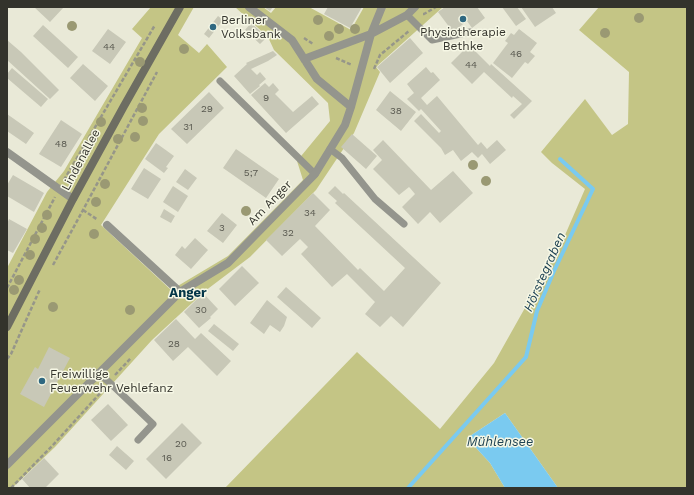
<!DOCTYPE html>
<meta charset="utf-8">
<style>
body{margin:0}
#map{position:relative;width:694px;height:495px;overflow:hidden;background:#e9e9d7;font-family:"Work Sans",sans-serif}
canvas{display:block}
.frame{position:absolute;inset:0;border:8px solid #33332c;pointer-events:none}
</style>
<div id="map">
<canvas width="694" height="495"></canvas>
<div class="frame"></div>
</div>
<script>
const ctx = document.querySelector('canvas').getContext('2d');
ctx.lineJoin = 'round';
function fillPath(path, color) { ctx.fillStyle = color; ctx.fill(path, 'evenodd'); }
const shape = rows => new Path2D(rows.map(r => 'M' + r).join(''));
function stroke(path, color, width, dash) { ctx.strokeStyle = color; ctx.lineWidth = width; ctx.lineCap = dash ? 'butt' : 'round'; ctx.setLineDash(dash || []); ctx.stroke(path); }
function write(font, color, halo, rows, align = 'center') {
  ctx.font = font + ' "Work Sans",sans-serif'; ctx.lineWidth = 3; ctx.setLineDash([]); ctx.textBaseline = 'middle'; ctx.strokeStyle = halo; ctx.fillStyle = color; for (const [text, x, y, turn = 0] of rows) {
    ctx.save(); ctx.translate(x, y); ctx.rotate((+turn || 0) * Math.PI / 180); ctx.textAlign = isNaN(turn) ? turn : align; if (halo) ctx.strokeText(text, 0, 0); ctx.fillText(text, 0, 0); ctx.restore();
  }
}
fillPath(shape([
 [151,7,194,7,178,35,199,53,207,44,227,67,159,134,101,225,171,290,228,256,303,180,297,161,330,121,328,103,274,50,268,37,235,7,263,7,271,13,276,7,309,7,351,30,364,7,443,7,376,67,380,72,354,133,316,190,250,257,205,291,152,340,55,447,12,488,7,488,7,268,47,192,64,171,142,38,132,29],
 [599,7,687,7,687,488,558,488,505,413,467,438,490,463,505,488,225,488,357,352,440,429,494,363,562,242,585,189,552,163,541,152,585,99,612,135,628,124,629,72,579,30]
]), '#c4c585');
fillPath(shape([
 [505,413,558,488,505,488,490,463,467,438]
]), '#7acaf0');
stroke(shape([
 [408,488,526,357,537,311,554,271,593,189,560,159]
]), '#7acaf0', 4);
fillPath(shape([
 [34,7,64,7,50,22],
 [264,7,273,7,270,11],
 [328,7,362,7,350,28,324,14],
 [445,7,477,7,485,18,472,28,467,21,453,32,438,12],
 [502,7,517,7,526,19,516,26],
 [521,7,552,7,556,13,535,27],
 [218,16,223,20,209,38,204,34],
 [251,23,267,37,260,44,245,30],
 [43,25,78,57,68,68,33,36],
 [108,29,126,42,110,64,92,51],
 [519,29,537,43,530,52,535,56,528,64,525,62,512,78,493,63,508,43,505,41,511,33,514,35],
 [410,38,423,53,390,83,377,67],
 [7,40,21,52,59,90,50,99,7,60],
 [469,45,490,66,491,64,532,101,514,119,510,115,522,104,513,96,512,98,484,72,472,84,451,63],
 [273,51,277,55,268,61,251,69,257,75,260,72,266,79,259,85,260,86,250,94,234,76,247,64,246,63],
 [83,64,108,86,95,101,70,78],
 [426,67,431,73,433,72,440,80,421,98,427,105,437,96,478,145,481,142,487,149,497,140,506,150,490,164,482,154,478,158,472,152,461,161,453,150,445,155,441,148,414,121,421,114,439,133,441,131,421,109,419,111,407,99,414,93,407,84],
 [12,68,48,99,41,107,7,78,7,74],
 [265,83,269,87,273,83,279,90,275,94,293,112,312,96,319,104,286,133,251,95],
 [390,91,416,112,401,131,376,110],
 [209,92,224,108,187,144,171,129],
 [7,114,34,133,26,144,7,131],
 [61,120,82,134,61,167,39,154],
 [352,134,377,156,366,169,341,147],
 [383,140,431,190,453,171,473,193,440,223,430,212,418,224,402,207,415,194,410,188,409,187,399,195,373,169,382,160,373,150],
 [156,143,174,156,166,167,168,168,164,173,145,159],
 [236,149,279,179,266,198,223,168],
 [144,168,161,179,148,199,131,189],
 [185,169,197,178,188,190,176,182],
 [13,175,44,193,34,212,7,196,7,185],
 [173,186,188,196,178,212,163,202],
 [335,186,343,194,344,193,441,283,403,327,391,316,380,327,365,314,375,302,347,274,332,287,301,254,308,247,300,239,282,256,266,240,313,193,330,210,315,226,358,270,360,268,384,291,405,268,335,203,337,201,328,193],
 [164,209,175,216,171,223,160,217],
 [222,213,237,225,223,243,207,231],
 [9,219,27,229,13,253,7,250,7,224],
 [195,238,208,250,191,269,175,255,182,246,185,249],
 [242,266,259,283,235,306,219,289],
 [286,287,321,318,312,328,277,297],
 [203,293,218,309,210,317,211,318,199,328,184,312],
 [267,300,287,317,284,326,280,332,270,325,264,334,250,323],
 [176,319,195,339,201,333,231,361,217,376,188,347,173,361,154,340],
 [214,324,239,344,233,351,208,331],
 [49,347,70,358,44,407,20,394,35,367,38,369],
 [108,404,128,425,111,441,91,420],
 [182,423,202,443,166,479,146,459],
 [117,446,134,461,126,470,109,455],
 [44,458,59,474,45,488,30,488,22,479]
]), '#c8c8b7');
stroke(shape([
 [423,14,424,14,436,7],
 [304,38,313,44],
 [336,58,352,65],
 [374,69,380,55,409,31],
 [64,180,155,25],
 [83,210,98,220],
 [53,265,83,210,157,72],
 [7,288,55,197],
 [7,359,11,354,40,289],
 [115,375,131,358],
 [11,488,53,445,103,390]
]), '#969689', 2.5, [4, 2]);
stroke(shape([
 [407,15,432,40,470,32],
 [220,81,315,174],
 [330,149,342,158,375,199,404,224],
 [98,373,109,382,153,424,138,440]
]), '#94958d', 7);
stroke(shape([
 [249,7,292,40,317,79,351,107],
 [304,59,371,34,407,15,415,7],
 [107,225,180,292],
 [7,465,180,292,228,263,315,174,345,125,351,107,371,34,382,7]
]), '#94958d', 8);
stroke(shape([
 [7,152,73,199]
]), '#94958d', 8);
stroke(shape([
 [7,327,73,199,124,106,180,7]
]), '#6d6d62', 8);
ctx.fillStyle = '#9a9973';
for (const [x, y] of [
 [639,18],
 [318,20],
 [72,26],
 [339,29],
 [355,29],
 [605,33],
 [329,36],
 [184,49],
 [140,62],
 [142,108],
 [143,121],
 [101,122],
 [135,137],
 [93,138],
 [118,139],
 [473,165],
 [77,166],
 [486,181],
 [105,184],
 [96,202],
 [246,211],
 [47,215],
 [42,228],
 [94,234],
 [35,239],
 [30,255],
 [19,280],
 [14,290],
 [53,307],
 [130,310]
]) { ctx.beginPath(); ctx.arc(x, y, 5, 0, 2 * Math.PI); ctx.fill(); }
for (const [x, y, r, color] of [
 [463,19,4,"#2f6881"],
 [213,27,4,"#2f6881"],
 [42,381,4,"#2f6881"]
]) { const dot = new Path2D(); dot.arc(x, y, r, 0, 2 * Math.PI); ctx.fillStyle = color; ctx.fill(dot); stroke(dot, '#f6f7e5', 1.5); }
write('10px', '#58584f', null, [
 ["44",109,47],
 ["46",516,54],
 ["44",471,65],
 ["9",266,98],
 ["29",207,109],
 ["38",396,111],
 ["31",188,127],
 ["48",61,144],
 ["5;7",251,173],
 ["34",310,213],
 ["3",222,228],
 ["32",288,233],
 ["30",201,310],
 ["28",174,344],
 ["20",181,444],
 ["16",167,458]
]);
write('12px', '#33332c', '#f6f7e5', [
 ["Berliner",221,20],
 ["Volksbank",221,34],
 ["Physiotherapie",463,32,"center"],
 ["Bethke",463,46,"center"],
 ["Freiwillige",50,374],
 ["Feuerwehr Vehlefanz",50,388]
], 'left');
write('12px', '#33332c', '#f6f7e5', [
 ["Lindenallee",81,160,-62],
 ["Am Anger",270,203,-46]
]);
write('italic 13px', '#1e4253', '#f6f7e5', [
 ["Hörstegraben",545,272,-66],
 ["Mühlensee",500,442]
]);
write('bold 13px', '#023548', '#f6f7e5', [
 ["Anger",188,293]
]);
</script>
